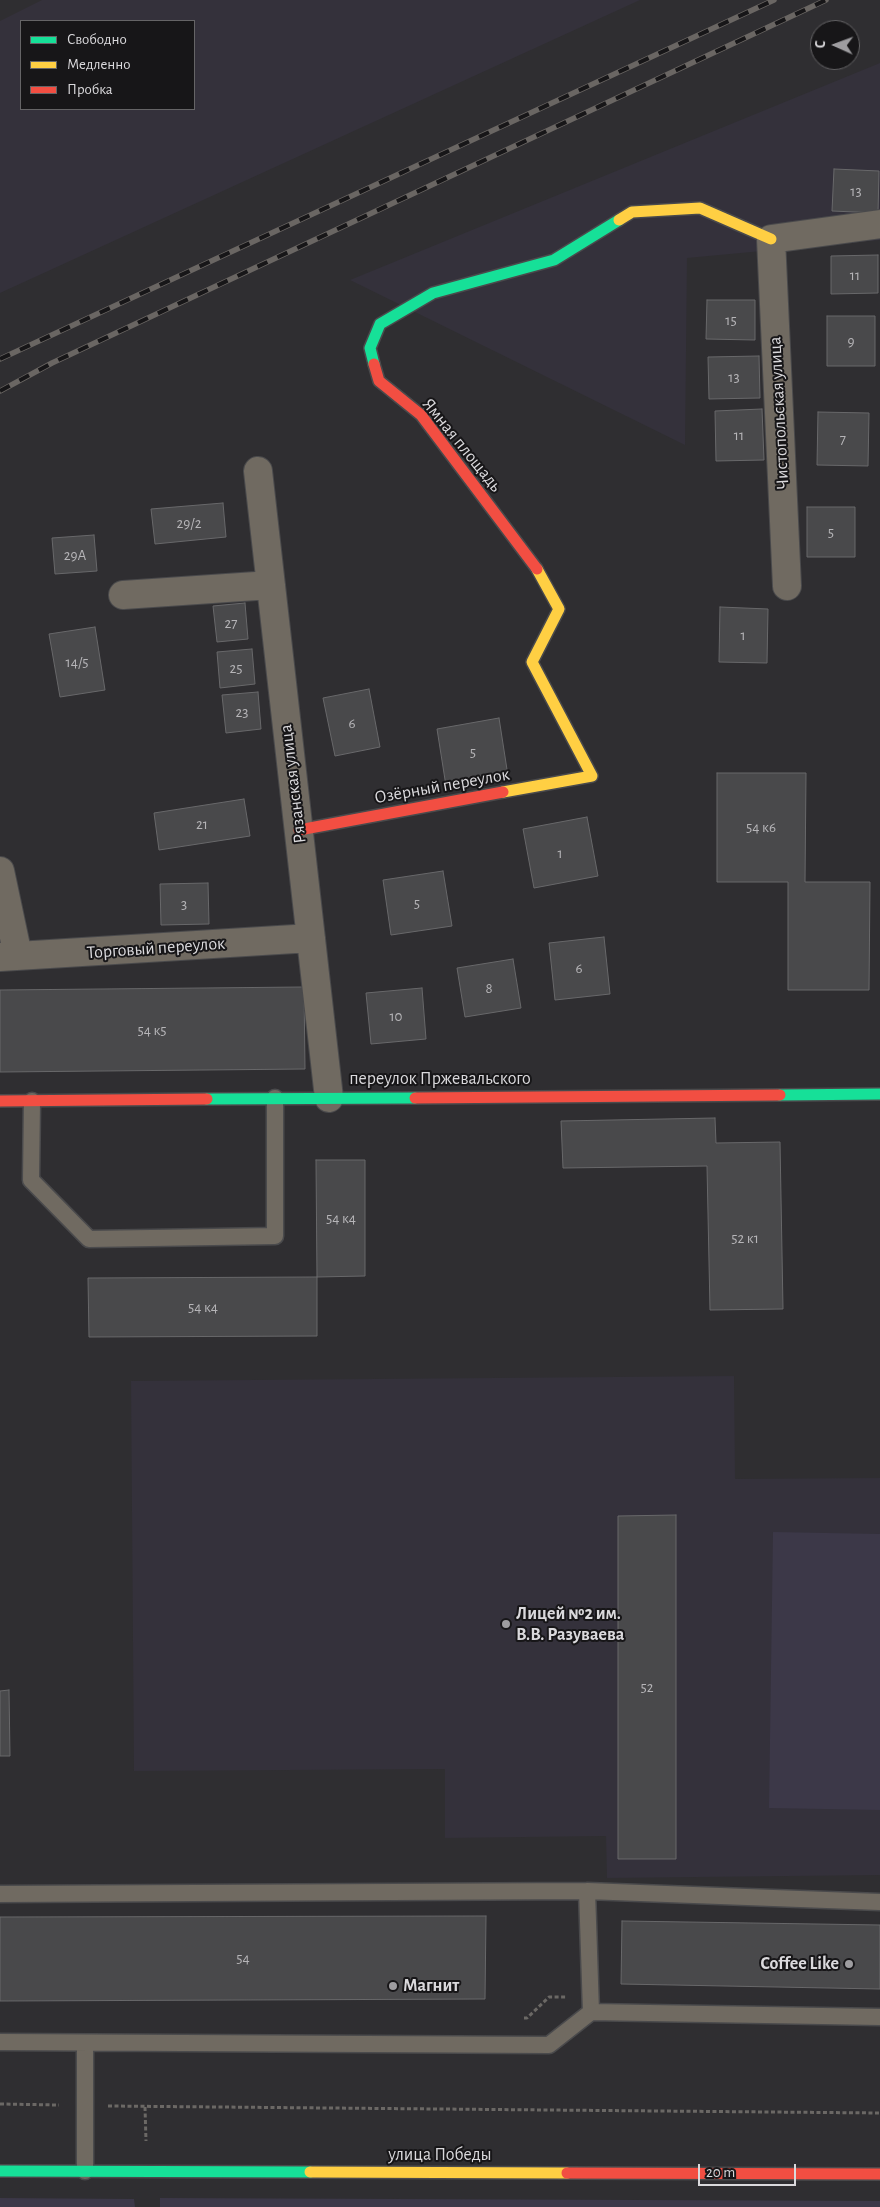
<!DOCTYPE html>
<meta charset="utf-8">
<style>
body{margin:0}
#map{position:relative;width:880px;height:2207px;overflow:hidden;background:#2f2e31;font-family:"Alegreya Sans",sans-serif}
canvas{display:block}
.legend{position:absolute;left:20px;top:20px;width:175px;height:90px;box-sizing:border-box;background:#171618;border:1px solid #656466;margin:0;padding:6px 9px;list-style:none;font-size:15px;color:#dad9dc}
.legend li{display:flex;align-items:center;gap:10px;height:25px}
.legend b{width:25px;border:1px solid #656466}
.north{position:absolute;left:810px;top:20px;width:50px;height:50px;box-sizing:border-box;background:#171618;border:1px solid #656466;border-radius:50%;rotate:272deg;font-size:14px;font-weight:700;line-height:20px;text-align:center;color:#dad9dc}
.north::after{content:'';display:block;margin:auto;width:18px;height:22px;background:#9e9da0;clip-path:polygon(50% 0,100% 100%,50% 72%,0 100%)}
.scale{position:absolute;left:698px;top:2164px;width:98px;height:22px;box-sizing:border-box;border:2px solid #dad9dc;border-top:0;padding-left:6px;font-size:15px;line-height:18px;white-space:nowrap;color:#dad9dc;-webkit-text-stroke:4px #171618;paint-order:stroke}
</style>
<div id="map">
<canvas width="880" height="2207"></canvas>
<ul class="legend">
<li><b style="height:6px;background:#16e098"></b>Свободно</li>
<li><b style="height:6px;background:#ffcf43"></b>Медленно</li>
<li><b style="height:6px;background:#f24e42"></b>Пробка</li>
</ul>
<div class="north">С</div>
<div class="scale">20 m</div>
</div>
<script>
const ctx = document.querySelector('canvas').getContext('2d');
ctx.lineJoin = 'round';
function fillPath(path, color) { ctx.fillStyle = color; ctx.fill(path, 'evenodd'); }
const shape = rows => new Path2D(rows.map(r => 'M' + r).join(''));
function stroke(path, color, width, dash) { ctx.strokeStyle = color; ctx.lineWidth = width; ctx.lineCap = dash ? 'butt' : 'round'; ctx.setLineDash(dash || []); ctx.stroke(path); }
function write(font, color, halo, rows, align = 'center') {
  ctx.font = font + ' "Alegreya Sans",sans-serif'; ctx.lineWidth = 4; ctx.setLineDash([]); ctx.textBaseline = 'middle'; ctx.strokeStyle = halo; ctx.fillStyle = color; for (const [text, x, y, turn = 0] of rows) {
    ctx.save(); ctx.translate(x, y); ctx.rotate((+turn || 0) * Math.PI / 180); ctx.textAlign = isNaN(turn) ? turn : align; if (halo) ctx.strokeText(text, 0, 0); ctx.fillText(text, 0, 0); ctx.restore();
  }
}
fillPath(shape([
 [42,0,640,0,0,293,0,21],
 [21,21,194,21,194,109,21,109],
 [880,63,880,240,687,258,685,445,350,280],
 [734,1376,735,1479,880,1478,880,1875,607,1878,606,1836,445,1838,445,1769,134,1771,131,1381]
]), '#34313b');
fillPath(shape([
 [773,1532,880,1534,880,1810,769,1808],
 [0,2198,134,2199,135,2207,0,2207],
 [160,2198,880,2201,880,2207,160,2207]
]), '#3c3848');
const building = shape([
 [834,169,879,171,878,213,832,211,834,169],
 [878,255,878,293,831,294,831,256,878,255],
 [707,300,755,300,755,340,706,339,707,300],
 [827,316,875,316,875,366,827,366,827,316],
 [759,356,760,398,709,399,708,357,759,356],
 [762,409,764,460,716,461,715,411,762,409],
 [818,412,869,413,868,466,817,465,818,412],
 [223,503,226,537,155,544,151,509,223,503],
 [807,507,855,507,855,557,807,557,807,507],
 [94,535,97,571,55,574,52,538,94,535],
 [245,603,248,639,217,642,213,606,245,603],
 [720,607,768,609,767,663,719,662,720,607],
 [95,627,105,690,60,697,49,634,95,627],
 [252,649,255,684,220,688,217,652,252,649],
 [369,689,380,747,335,756,323,698,369,689],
 [258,692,261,729,226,733,222,695,258,692],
 [499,718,508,776,446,786,437,729,499,718],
 [717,773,806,773,805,882,870,882,869,990,788,990,788,882,717,882,717,773],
 [244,799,250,836,159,850,154,813,244,799],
 [587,817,598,876,534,888,523,829,587,817],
 [443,871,452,926,391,935,383,880,443,871],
 [208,883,209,924,161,925,160,884,208,883],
 [604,937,610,994,555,1000,549,943,604,937],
 [513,959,521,1008,465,1017,457,968,513,959],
 [304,987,305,1069,0,1072,0,990,304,987],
 [422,988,426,1039,371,1044,366,993,422,988],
 [715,1118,716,1143,780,1142,783,1309,710,1310,707,1166,563,1168,561,1121,715,1118],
 [316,1160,365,1160,365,1276,317,1277,316,1160],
 [317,1277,317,1336,89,1337,88,1278,317,1277],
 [676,1515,676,1859,618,1859,618,1516,676,1515],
 [9,1690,10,1756,0,1756,0,1691,9,1690],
 [486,1916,485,1999,0,2001,0,1917,486,1916],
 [622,1921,880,1925,880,1989,621,1984,622,1921]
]);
fillPath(building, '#49494b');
stroke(building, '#68686a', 1);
const lane = shape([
 [32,1101,31,1180,89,1239,275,1236,275,1098],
 [587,1891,880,1902],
 [0,1894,587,1891,591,2012],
 [0,2042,549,2045,591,2012,880,2017],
 [85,2171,85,2043]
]);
const street = shape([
 [258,471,329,1098],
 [787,586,771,239,880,224],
 [123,595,271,585],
 [0,871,18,956],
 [0,957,311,938]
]);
const fast = shape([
 [374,364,370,348,380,324,433,293,554,260,619,220],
 [780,1095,880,1094],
 [207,1099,415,1098],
 [0,2171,310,2172]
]);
const slow = shape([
 [619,220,632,212,700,208,771,239],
 [503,792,592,776,532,662,559,609,537,569],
 [310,2172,567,2173]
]);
const jam = shape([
 [374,364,379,381,421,415,537,569],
 [299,830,503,792],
 [415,1098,780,1095],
 [0,1101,207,1099],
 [567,2173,880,2174]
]);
stroke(lane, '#4a4a4c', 19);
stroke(street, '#4a4a4c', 30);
stroke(fast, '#4a4a4c', 14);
stroke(slow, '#4a4a4c', 14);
stroke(jam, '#4a4a4c', 14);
stroke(shape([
 [524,2018,527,2018,549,1997,567,1997],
 [0,2104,59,2105],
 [108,2106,880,2113],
 [145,2107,146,2141]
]), '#6b6865', 3, [4, 2.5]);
stroke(lane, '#706a61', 16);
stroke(street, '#706a61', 28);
stroke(fast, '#16e098', 11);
stroke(slow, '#ffcf43', 11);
stroke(jam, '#f24e42', 11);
const rail = shape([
 [0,359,774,0],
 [0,391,52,363,826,0]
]);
stroke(rail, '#6a6663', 5.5);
stroke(rail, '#171618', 4, [11]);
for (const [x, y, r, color] of [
 [506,1624,5,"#9e9da0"],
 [849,1964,5,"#9e9da0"],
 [393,1986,5,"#9e9da0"]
]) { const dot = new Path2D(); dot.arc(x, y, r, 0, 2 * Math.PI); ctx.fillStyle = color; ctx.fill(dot); stroke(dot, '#171618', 2); }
write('15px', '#b6b5b8', null, [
 ["13",856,191],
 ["11",855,275],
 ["15",731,320],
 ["9",851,341],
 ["13",734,377],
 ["11",739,435],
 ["7",843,439],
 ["29/2",189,523],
 ["5",831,532],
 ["29А",75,555],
 ["27",231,623],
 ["1",743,635],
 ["14/5",77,662],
 ["25",236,668],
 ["23",242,712],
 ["6",352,723],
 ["5",473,752],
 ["21",202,824],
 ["54 к6",761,827],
 ["1",560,853],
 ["5",417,903],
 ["3",184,904],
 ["6",579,968],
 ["8",489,988],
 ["10",396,1016],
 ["54 к5",152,1030],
 ["54 к4",341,1218],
 ["52 к1",745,1238],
 ["54 к4",203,1307],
 ["52",647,1687],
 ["54",243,1958]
]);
write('18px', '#dad9dc', '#171618', [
 ["Чистопольская улица",779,413,-93],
 ["Ямная площадь",462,445,51],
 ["Рязанская улица",293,784,-97],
 ["Озёрный переулок",442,786,-10],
 ["Торговый переулок",156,948,-4],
 ["переулок Пржевальского",440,1079],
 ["улица Победы",440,2155]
]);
write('bold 18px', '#dad9dc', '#171618', [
 ["Лицей №2 им.",516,1614],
 ["В.В. Разуваева",516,1635],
 ["Coffee Like",839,1964,"right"],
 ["Магнит",403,1986]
], 'left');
</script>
